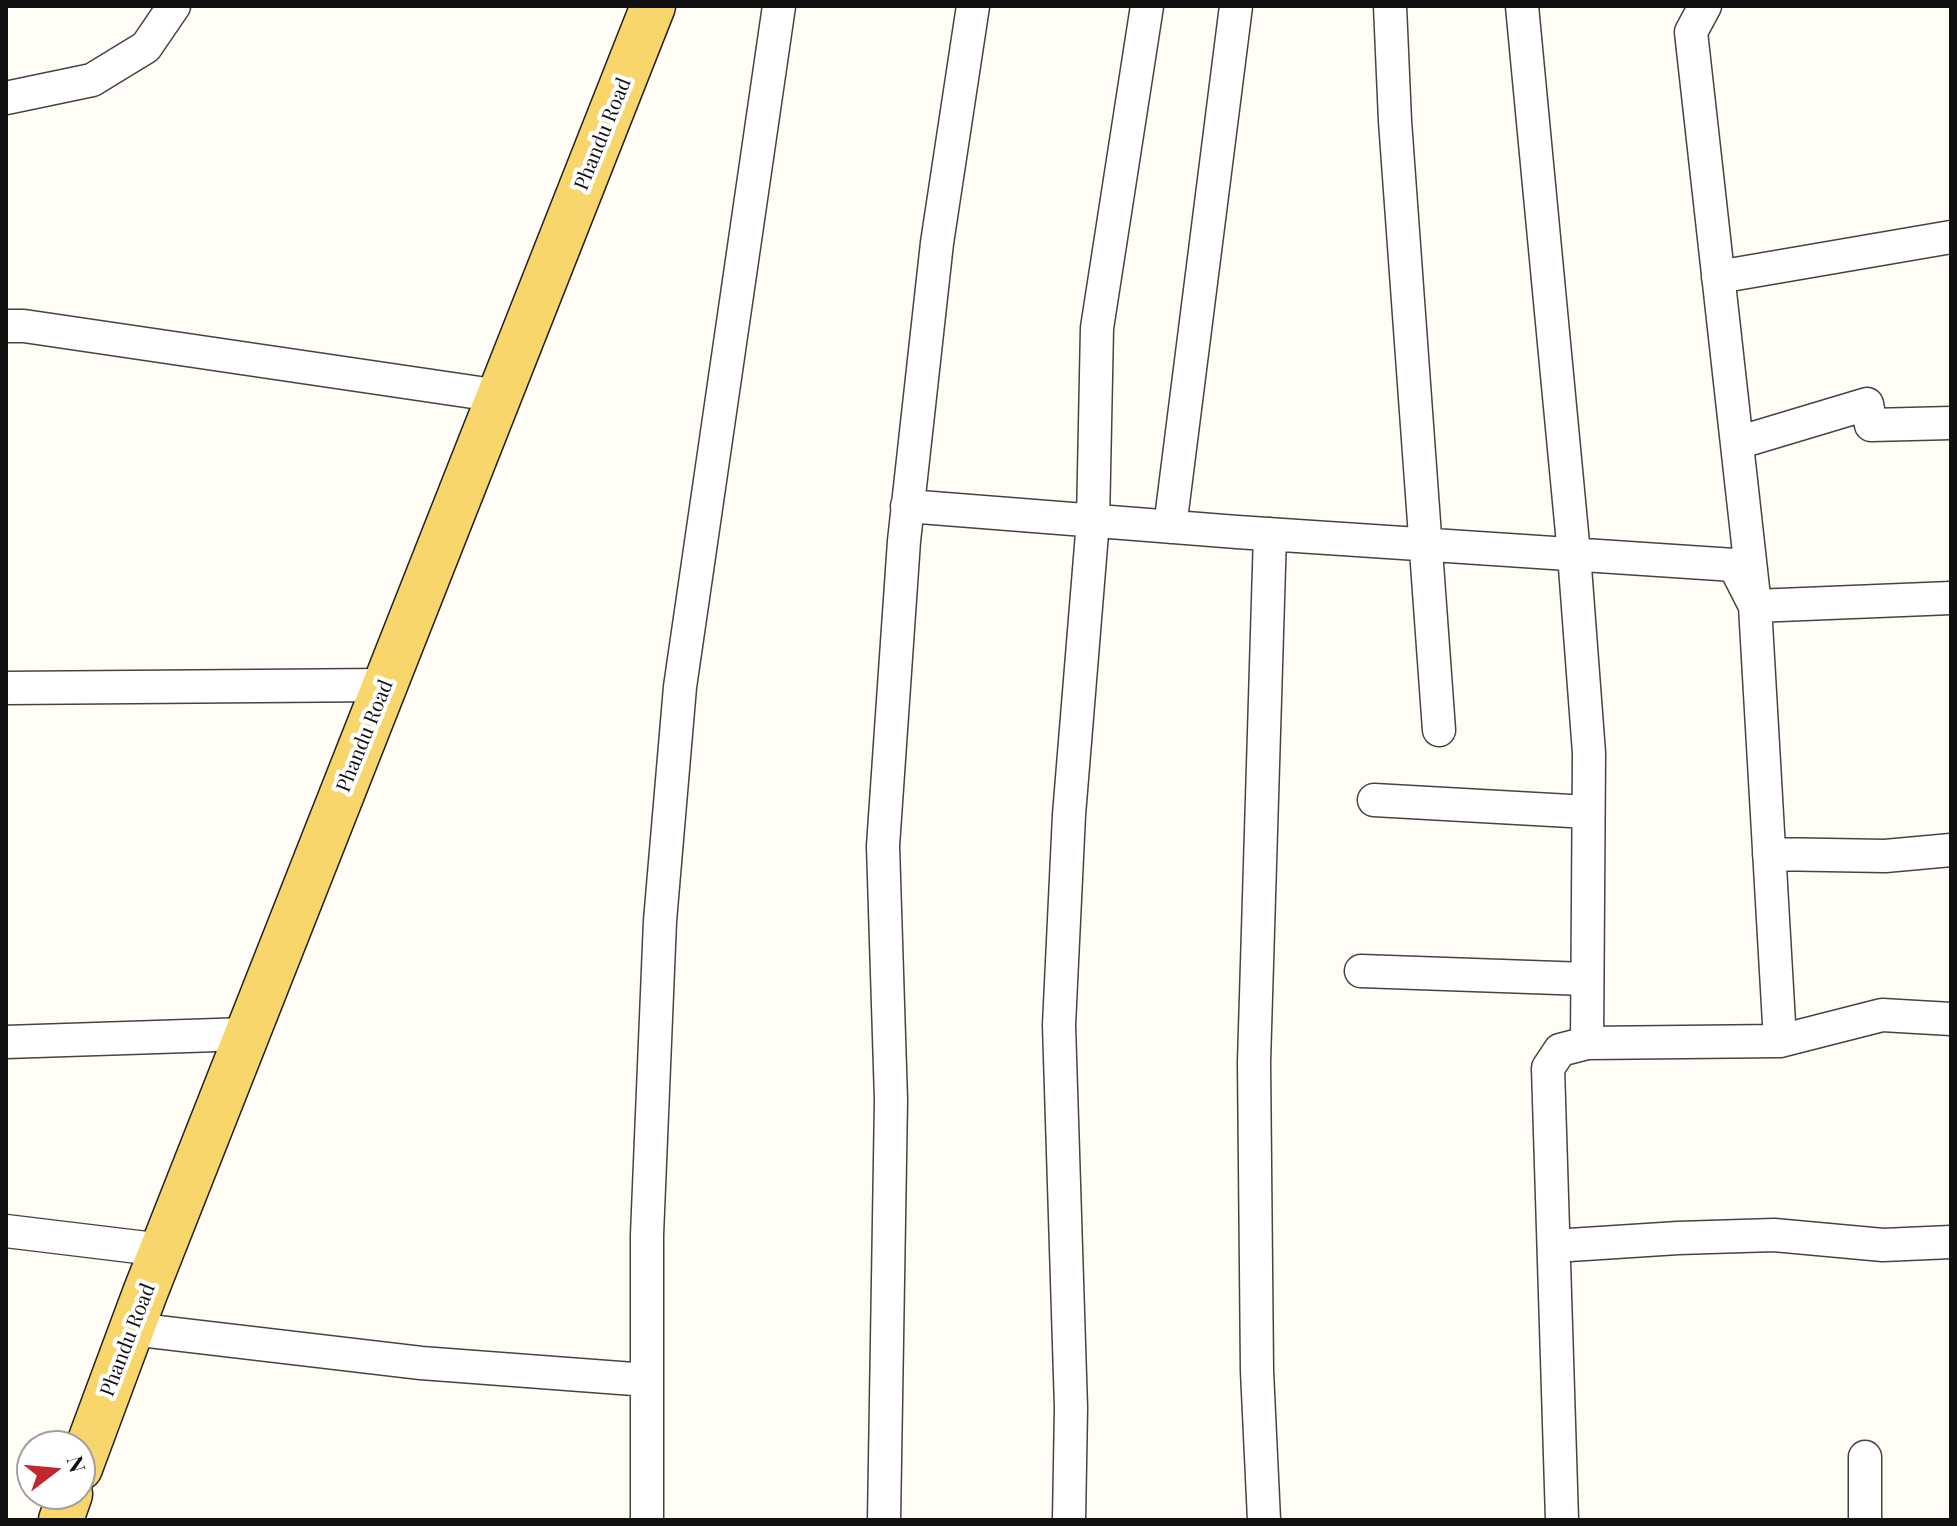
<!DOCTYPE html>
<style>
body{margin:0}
#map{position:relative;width:1957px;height:1526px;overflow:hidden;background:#fffdf5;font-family:"Playfair Display",serif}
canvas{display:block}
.frame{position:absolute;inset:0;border:8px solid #111;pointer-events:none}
.north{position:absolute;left:16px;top:1430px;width:80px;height:80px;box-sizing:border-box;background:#fff;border:2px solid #a0a0a0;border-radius:50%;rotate:74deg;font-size:22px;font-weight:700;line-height:32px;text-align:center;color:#111}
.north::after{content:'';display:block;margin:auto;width:28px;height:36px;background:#c4262e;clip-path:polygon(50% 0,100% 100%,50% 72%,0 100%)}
</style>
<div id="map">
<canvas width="1957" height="1526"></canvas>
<div class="frame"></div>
<div class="north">N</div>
</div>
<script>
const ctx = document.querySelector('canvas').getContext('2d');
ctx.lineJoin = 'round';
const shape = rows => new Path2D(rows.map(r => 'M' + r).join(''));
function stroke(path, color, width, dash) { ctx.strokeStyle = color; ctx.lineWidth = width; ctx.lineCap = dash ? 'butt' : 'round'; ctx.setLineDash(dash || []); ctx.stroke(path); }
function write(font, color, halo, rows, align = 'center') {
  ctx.font = font + ' "Playfair Display",serif'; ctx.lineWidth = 8; ctx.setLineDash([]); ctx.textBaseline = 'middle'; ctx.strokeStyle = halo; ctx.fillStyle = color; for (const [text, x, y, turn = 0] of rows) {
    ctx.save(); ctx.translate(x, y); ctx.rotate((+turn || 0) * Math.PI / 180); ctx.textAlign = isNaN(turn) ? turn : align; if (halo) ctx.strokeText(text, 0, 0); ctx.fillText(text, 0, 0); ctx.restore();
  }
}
const minor = shape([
 [1390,6,1395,121,1439,730],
 [1522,6,1574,554,1589,753,1587,1043],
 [6,98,92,80,146,47,174,6],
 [1718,277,1951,237],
 [6,326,24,326,500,396],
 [1737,443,1867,404,1871,425,1951,423],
 [907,506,1237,532,1734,565,1755,606,1951,598],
 [1170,527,1236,6],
 [6,688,385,685],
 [1374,800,1588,812],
 [1769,854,1885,856,1951,850],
 [1361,971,1586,979],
 [1780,1041,1882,1015,1951,1019],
 [6,1042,247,1034],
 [6,1231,163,1250],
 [1554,1246,1678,1238,1774,1235,1883,1245,1951,1242],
 [132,1329,421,1363,647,1380],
 [647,1520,647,1235,660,921,680,687,779,6],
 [884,1520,891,1100,883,846,904,541,937,243,973,6],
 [1069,1520,1071,1408,1059,1025,1069,815,1093,521,1097,328,1147,6],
 [1264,1520,1257,1371,1254,1062,1270,534],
 [1562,1520,1548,1068,1560,1050,1587,1043,1780,1041,1755,606,1691,32,1705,6],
 [1865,1520,1865,1457]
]);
const primary = shape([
 [80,1468,145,1293,653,6],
 [61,1520,70,1494]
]);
stroke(minor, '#444', 35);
stroke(primary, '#222', 47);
stroke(minor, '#fff', 32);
stroke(primary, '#f9d66b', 44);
write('20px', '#111', '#fff', [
 ["Phandu Road",603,134,-68],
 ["Phandu Road",365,736,-68],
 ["Phandu Road",128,1340,-69]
]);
</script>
